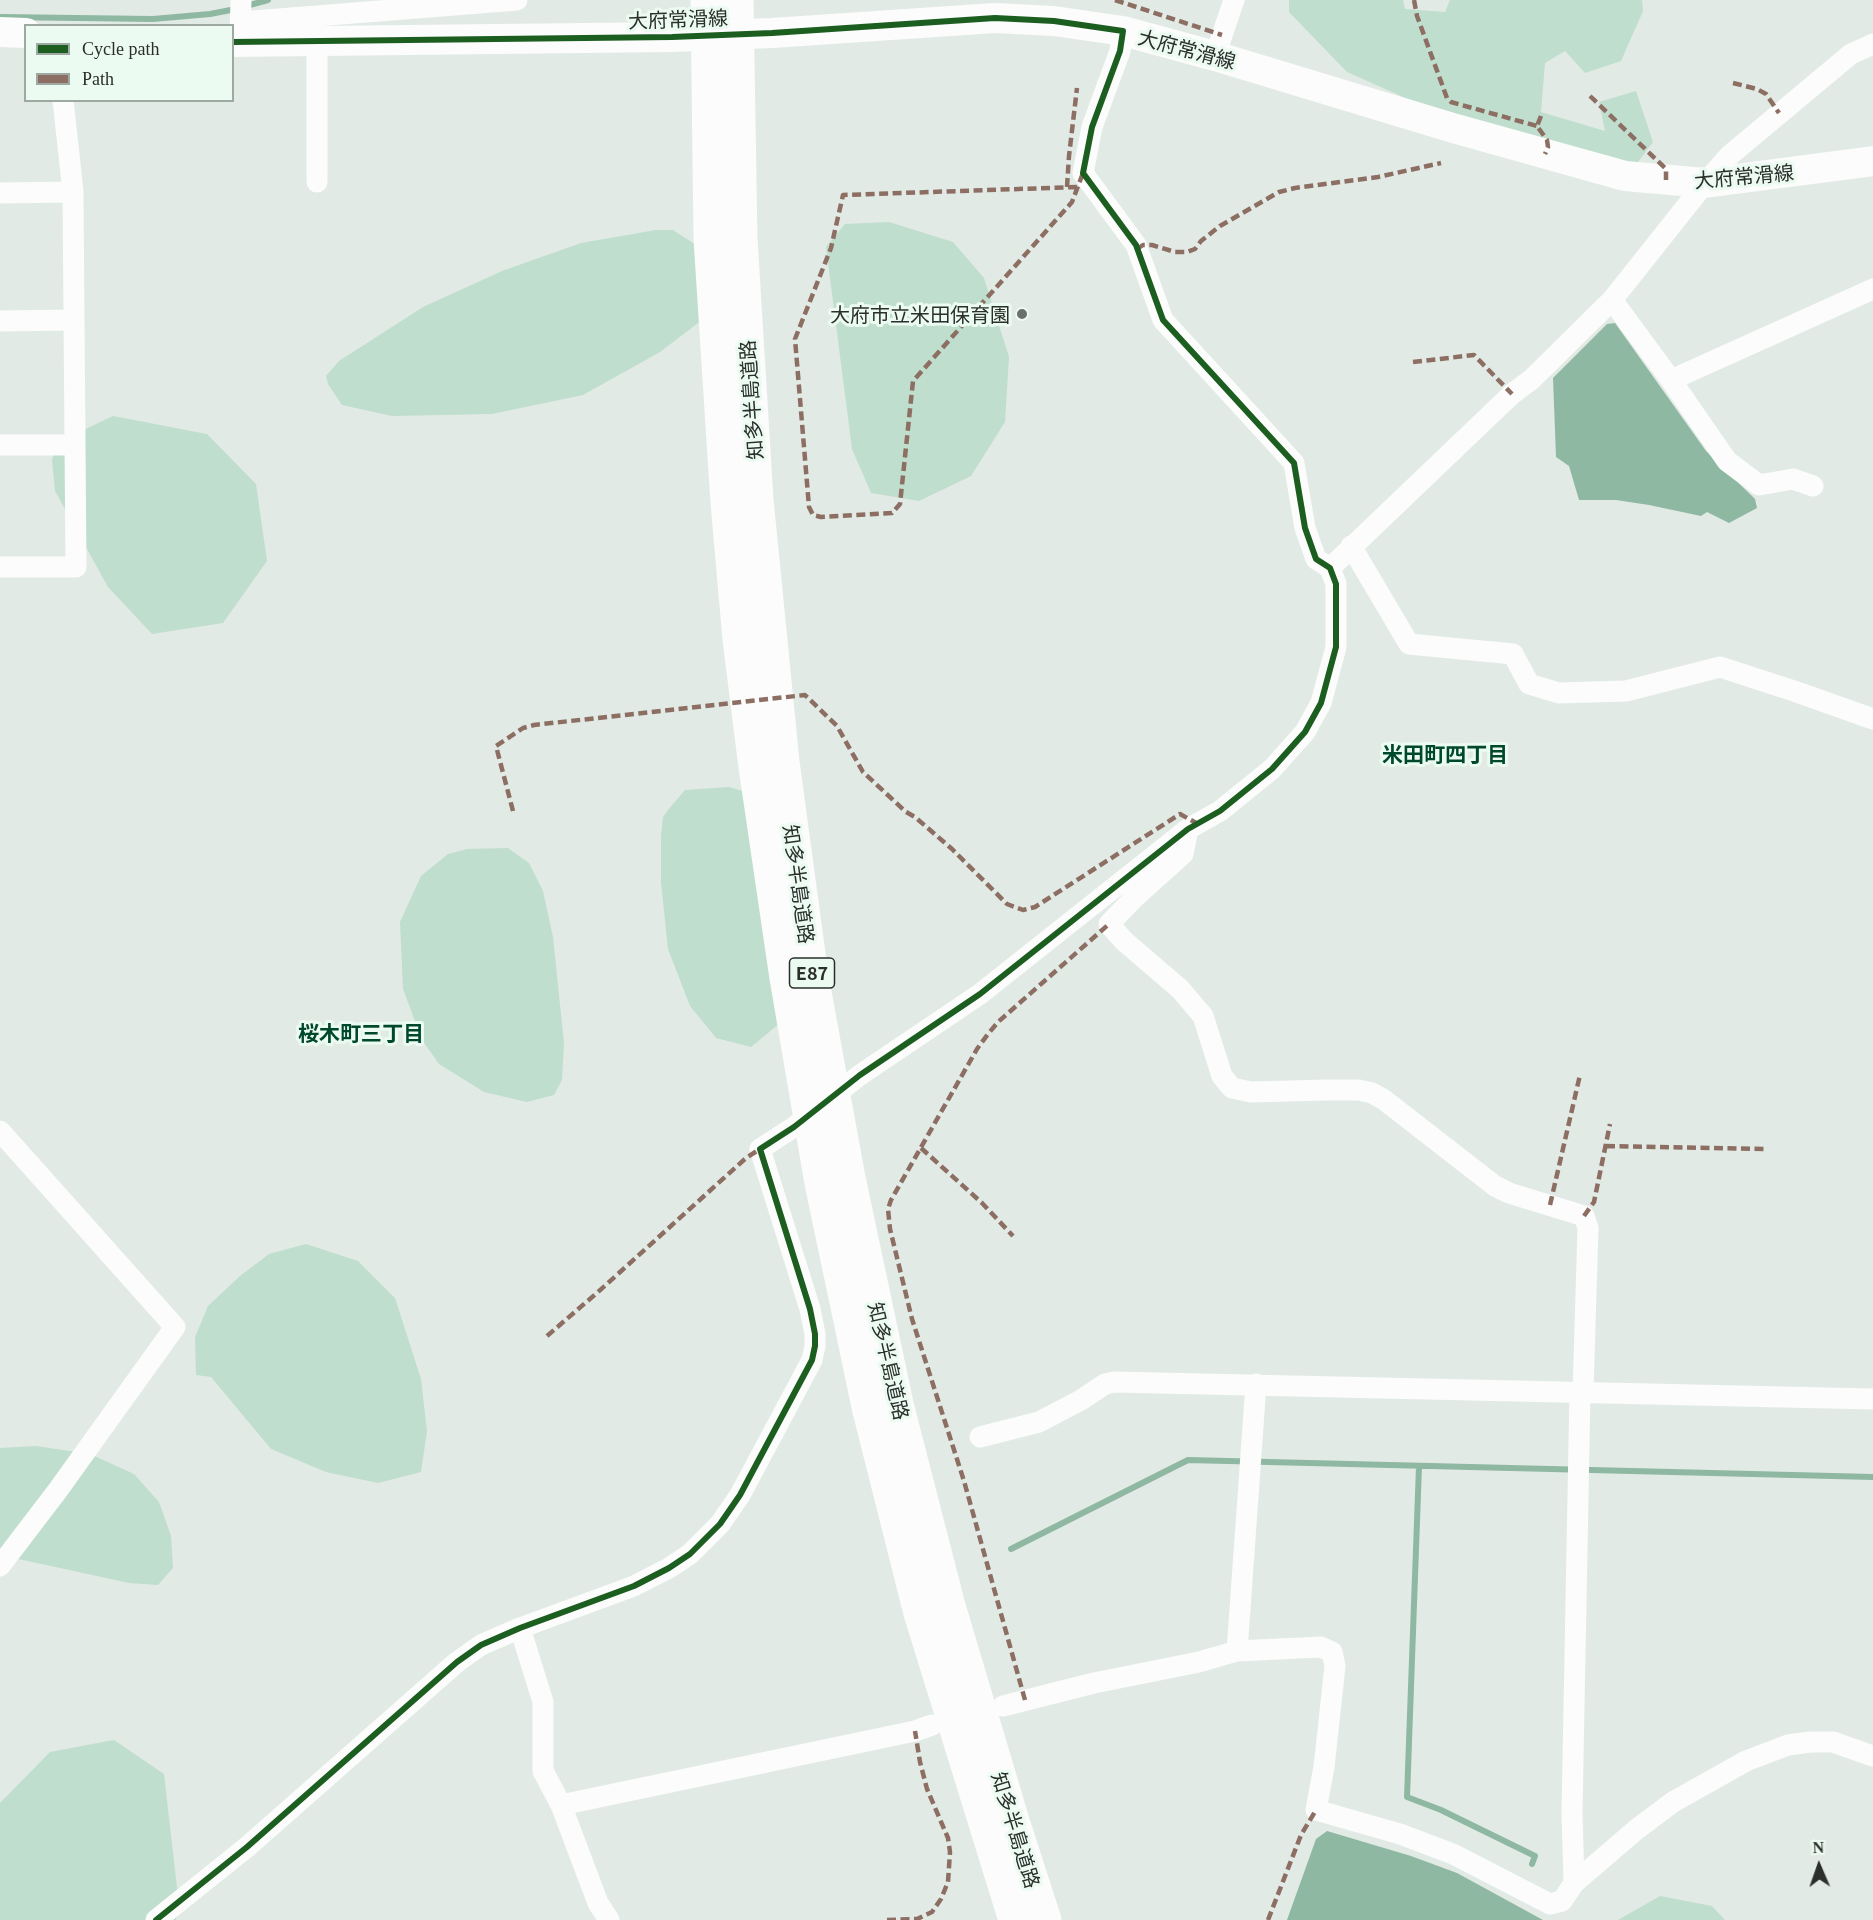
<!DOCTYPE html>
<meta charset="utf-8">
<style>
body{margin:0}
#map{position:relative;width:1873px;height:1920px;overflow:hidden;background:#e2eae6;font-family:Georgia,serif}
canvas{display:block}
.legend{position:absolute;left:24px;top:24px;width:210px;height:78px;box-sizing:border-box;background:#ecfbf2;border:2px solid #9ea9a3;margin:0;padding:8px 10px;list-style:none;font-size:18px;color:#2a2f2c}
.legend li{display:flex;align-items:center;gap:12px;height:30px}
.legend b{width:30px;border:2px solid #9ea9a3}
.north{position:absolute;left:1789px;top:1836px;width:60px;height:60px;-webkit-text-stroke:4px #ecfbf2;paint-order:stroke;rotate:358deg;font-size:16px;font-weight:700;line-height:24px;text-align:center;color:#2a2f2c}
.north::after{content:'';display:block;margin:auto;width:21px;height:27px;background:#2a2f2c;clip-path:polygon(50% 0,100% 100%,50% 72%,0 100%)}
</style>
<div id="map">
<canvas width="1873" height="1920"></canvas>
<ul class="legend">
<li><b style="height:8px;background:#1b5e20"></b>Cycle path</li>
<li><b style="height:8px;background:#8d6e63"></b>Path</li>
</ul>
<div class="north">N</div>
</div>
<script>
const ctx = document.querySelector('canvas').getContext('2d');
ctx.lineJoin = 'round';
function fillPath(path, color) { ctx.fillStyle = color; ctx.fill(path, 'evenodd'); }
const shape = rows => new Path2D(rows.map(r => 'M' + r).join(''));
function stroke(path, color, width, dash) { ctx.strokeStyle = color; ctx.lineWidth = width; ctx.lineCap = dash ? 'butt' : 'round'; ctx.setLineDash(dash || []); ctx.stroke(path); }
function write(font, color, halo, rows, align = 'center') {
  ctx.font = font + ' Georgia,"Noto Sans JP",serif'; ctx.lineWidth = 6; ctx.setLineDash([]); ctx.textBaseline = 'middle'; ctx.strokeStyle = halo; ctx.fillStyle = color; for (const [text, x, y, turn = 0] of rows) {
    ctx.save(); ctx.translate(x, y); ctx.rotate((+turn || 0) * Math.PI / 180); ctx.textAlign = isNaN(turn) ? turn : align; if (halo) ctx.strokeText(text, 0, 0); ctx.fillText(text, 0, 0); ctx.restore();
  }
}
fillPath(shape([
 [1289,0,1403,0,1405,9,1445,12,1450,0,1642,0,1643,11,1621,61,1585,73,1565,51,1545,63,1541,112,1605,131,1599,102,1636,91,1653,142,1635,166,1428,108,1347,72,1289,12],
 [889,222,953,242,984,278,1009,357,1005,422,971,476,919,501,871,493,852,449,826,247,845,224],
 [656,230,673,230,707,252,702,320,660,352,583,395,492,414,392,416,342,405,328,384,326,376,339,361,423,307,502,271,581,243],
 [113,416,207,434,256,484,267,561,223,623,152,634,108,587,55,491,52,460,58,442],
 [729,787,798,807,785,1019,751,1047,716,1038,690,1006,668,949,661,882,661,836,663,817,668,810,685,790],
 [508,848,529,863,543,891,553,937,564,1043,562,1080,554,1095,527,1102,484,1092,439,1064,422,1040,403,989,400,922,421,876,448,854,467,849],
 [306,1244,358,1261,395,1298,421,1379,427,1431,421,1472,378,1483,326,1472,271,1449,211,1377,196,1375,195,1337,208,1306,240,1276,269,1254],
 [36,1446,90,1454,134,1474,159,1502,171,1536,173,1568,158,1585,129,1583,0,1555,0,1448],
 [114,1740,164,1774,178,1896,176,1920,0,1920,0,1803,50,1752],
 [1660,1896,1712,1906,1725,1920,1618,1920]
]), '#bfdecd');
fillPath(shape([
 [1615,323,1706,451,1755,499,1757,508,1729,523,1707,512,1701,516,1649,505,1616,500,1579,500,1569,466,1556,457,1553,378,1607,324],
 [1327,1831,1411,1856,1457,1873,1543,1920,1287,1920,1316,1839]
]), '#8eb8a1');
stroke(shape([
 [246,6,268,0],
 [0,17,153,19,210,14,236,9],
 [1419,1466,1407,1797,1441,1810,1535,1856,1532,1864],
 [1011,1549,1188,1460,1873,1477]
]), '#8eb8a1', 6);
stroke(shape([
 [241,22,517,0],
 [240,35,241,0],
 [1215,56,1234,0],
 [317,182,317,42],
 [0,193,73,192],
 [1612,300,1671,380,1873,289],
 [0,321,74,320],
 [1671,380,1727,461,1759,485,1793,479,1813,486],
 [0,445,75,445],
 [1351,546,1409,644,1513,654,1529,684,1559,693,1626,691,1720,667,1794,691,1873,719],
 [0,567,76,567,73,192,63,100],
 [1330,568,1512,394,1532,379,1612,300,1705,183,1730,155,1851,54,1873,44],
 [1188,829,1183,854,1134,898,1109,924,1124,941,1180,989,1203,1016,1222,1076,1232,1088,1251,1092,1326,1090,1359,1090,1372,1093,1383,1099,1495,1186,1509,1193,1584,1216,1588,1228,1583,1391],
 [0,1131,175,1327,58,1490,0,1566],
 [980,1437,1039,1422,1081,1400,1105,1384,1114,1382,1873,1399],
 [520,1628,543,1702,543,1771,561,1805,598,1903,609,1920],
 [1237,1651,1256,1384],
 [1003,1706,1094,1683,1199,1662,1237,1651,1321,1647,1332,1652,1335,1666,1324,1767,1316,1810,1400,1834,1453,1854,1550,1904,1562,1901,1574,1883,1637,1829,1673,1802,1746,1761,1788,1745,1810,1742,1833,1742,1873,1756],
 [561,1805,915,1731,932,1725],
 [1574,1883,1572,1812,1580,1391],
 [156,1920,247,1847,457,1662,481,1645,520,1628,634,1586,669,1568,690,1554,720,1524,740,1495,812,1360,815,1346,815,1334,810,1309,760,1149,794,1127,860,1075,980,994,1188,829,1220,811,1272,769,1305,732,1321,703,1336,647,1336,584,1330,568,1316,559,1305,528,1294,463,1163,320,1136,245,1083,173,1092,127,1120,51,1123,31]
]), '#fbfcfb', 21);
stroke(shape([
 [0,32,26,33],
 [232,42,672,37,772,33,995,18,1054,21,1123,31,1215,56,1453,128,1625,176,1705,183,1873,161]
]), '#fbfcfb', 30);
stroke(shape([
 [707,0,710,239,727,503,739,639,755,767,786,978,821,1183,869,1411,920,1613,1015,1920],
 [737,0,741,239,757,500,783,762,812,976,849,1178,897,1404,949,1606,1013,1821,1045,1920]
]), '#fbfcfb', 33);
stroke(shape([
 [1115,0,1222,35],
 [1414,0,1417,16,1447,98,1451,102,1537,126],
 [1733,83,1757,89,1766,94,1779,113],
 [1590,96,1666,169,1666,180],
 [1541,116,1537,126,1547,140,1548,147,1545,154],
 [1067,187,1069,156,1077,88],
 [1077,187,843,195,831,248,795,339,809,507,813,515,821,517,892,513,900,504,913,381,1072,202,1083,173],
 [1137,249,1143,245,1152,245,1175,252,1187,252,1195,249,1201,241,1220,226,1279,192,1295,188,1378,177,1441,163],
 [1413,362,1474,355,1512,394],
 [513,811,496,746,523,728,534,725,805,695,837,726,863,772,906,812,915,817,952,849,1007,904,1023,910,1035,907,1180,814,1198,824],
 [1606,1146,1765,1149],
 [921,1148,982,1203,1013,1236],
 [1550,1205,1580,1075],
 [1584,1216,1594,1202,1610,1124],
 [547,1336,598,1292,746,1158,760,1149],
 [1025,1700,964,1481,912,1319,890,1229,888,1209,891,1200,977,1049,988,1034,998,1022,1109,924],
 [887,1920,917,1919,932,1912,941,1899,948,1882,950,1852,948,1838,927,1789,920,1762,915,1731],
 [1268,1920,1301,1835,1316,1810]
]), '#8d6e63', 4.5, [9, 4.5]);
stroke(shape([
 [156,1920,247,1847,457,1662,481,1645,520,1628,634,1586,669,1568,690,1554,720,1524,740,1495,812,1360,815,1346,815,1334,810,1309,760,1149,794,1127,860,1075,980,994,1188,829,1220,811,1272,769,1305,732,1321,703,1336,647,1336,584,1330,568,1316,559,1305,528,1294,463,1163,320,1136,245,1083,173,1092,127,1120,51,1123,31,1054,21,995,18,772,33,672,37,232,42]
]), '#1b5e20', 6);
for (const [x, y, r, color] of [
 [1022,314,6,"#6a706d"]
]) { const dot = new Path2D(); dot.arc(x, y, r, 0, 2 * Math.PI); ctx.fillStyle = color; ctx.fill(dot); stroke(dot, '#ecfbf2', 2); }
for (const [x, y, w] of [
 [812,973,45]
]) { const box = new Path2D(); box.roundRect(x - w / 2, y - 15, w, 30, 4.5); ctx.fillStyle = '#ecfbf2'; ctx.fill(box); stroke(box, '#2a2f2c', 1.5); }
write('bold 18px', '#2a2f2c', null, [
 ["E87",812,973]
]);
write('20px', '#2a2f2c', '#ecfbf2', [
 ["大府常滑線",678,19,-2],
 ["大府常滑線",1187,49,15],
 ["大府常滑線",1744,176,-5],
 ["知多半島道路",751,400,-94],
 ["知多半島道路",799,884,82],
 ["知多半島道路",889,1361,77],
 ["知多半島道路",1016,1830,73]
]);
write('20px', '#2a2f2c', '#ecfbf2', [
 ["大府市立米田保育園",1010,314]
], 'right');
write('bold 21px', '#00482d', '#ecfbf2', [
 ["米田町四丁目",1445,754],
 ["桜木町三丁目",361,1033]
]);
</script>
